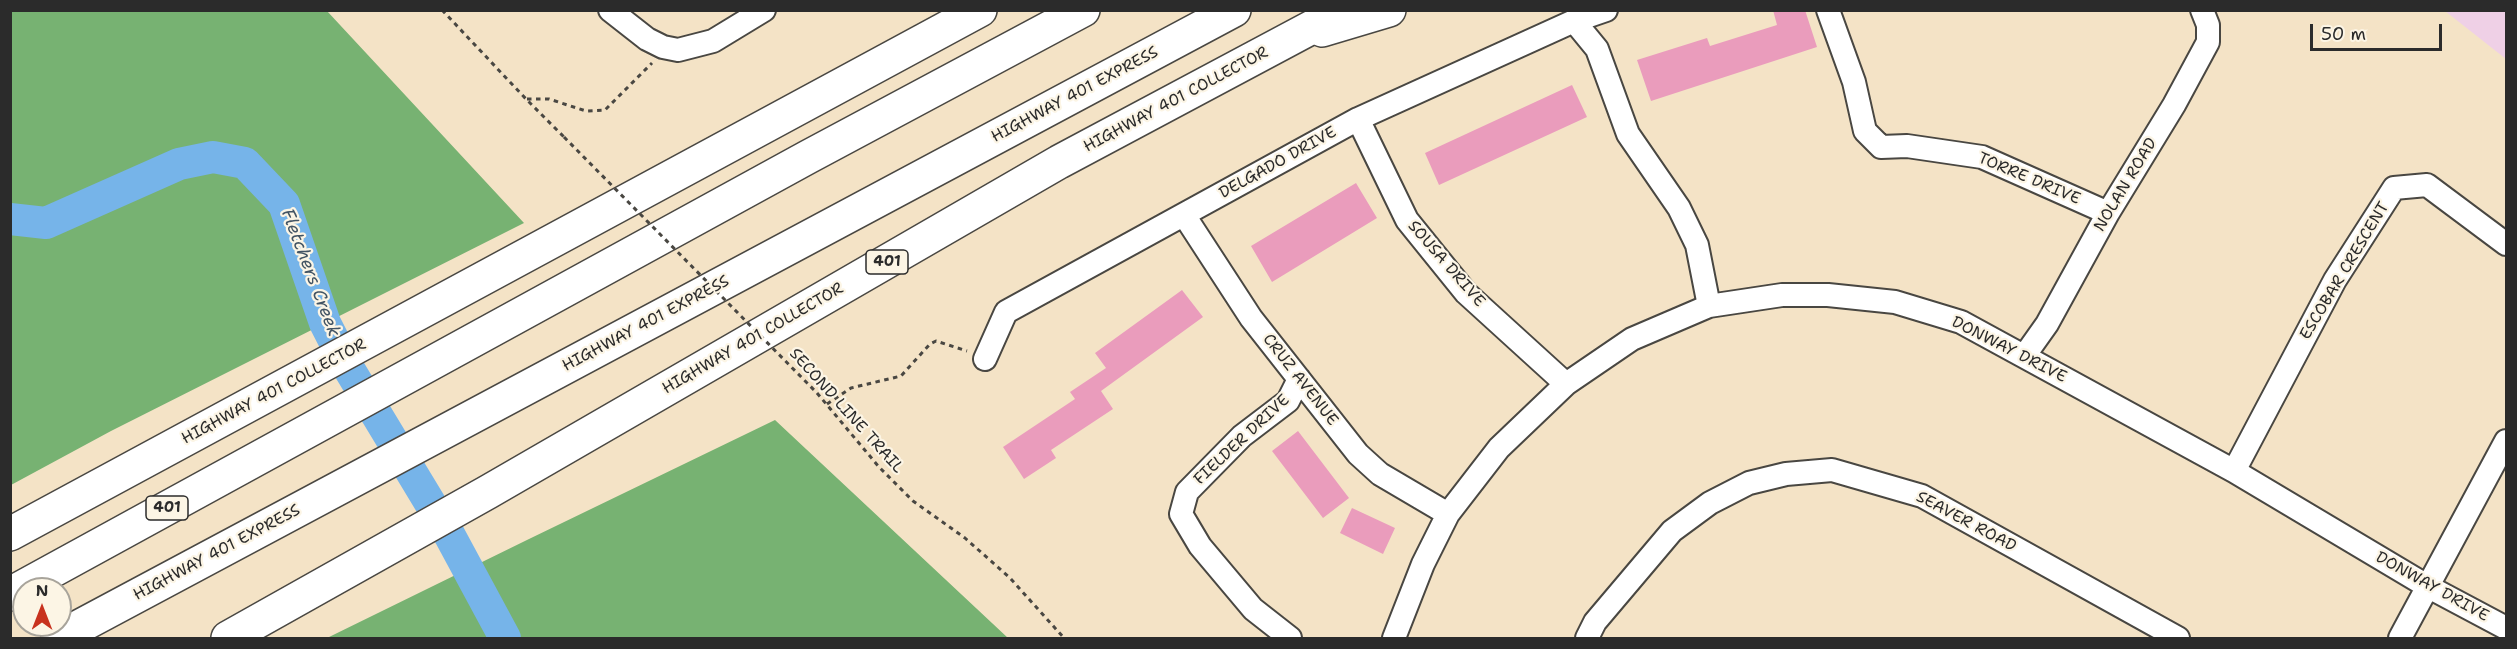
<!DOCTYPE html>
<style>
body{margin:0}
#map{position:relative;width:2517px;height:649px;overflow:hidden;background:#f4e3c6;font-family:"Shantell Sans",sans-serif}
canvas{display:block}
.frame{position:absolute;inset:0;border:12px solid #2b2b2b;pointer-events:none}
.north{position:absolute;left:12px;top:577px;width:60px;height:60px;box-sizing:border-box;background:#fcf5e5;border:2px solid #a8a49b;border-radius:50%;rotate:0deg;font-size:16px;font-weight:700;line-height:24px;text-align:center;color:#2b2b2b}
.north::after{content:'';display:block;margin:auto;width:21px;height:27px;background:#c8321e;clip-path:polygon(50% 0,100% 100%,50% 72%,0 100%)}
.scale{position:absolute;left:2310px;top:24px;width:132px;height:27px;box-sizing:border-box;border:3px solid #2b2b2b;border-top:0;padding-left:8px;font-size:18px;line-height:21px;white-space:nowrap;color:#2b2b2b;-webkit-text-stroke:4px #fcf5e5;paint-order:stroke}
</style>
<div id="map">
<canvas width="2517" height="649"></canvas>
<div class="frame"></div>
<div class="north">N</div>
<div class="scale">50 m</div>
</div>
<script>
const ctx = document.querySelector('canvas').getContext('2d');
ctx.lineJoin = 'round';
function fillPath(path, color) { ctx.fillStyle = color; ctx.fill(path, 'evenodd'); }
const shape = rows => new Path2D(rows.map(r => 'M' + r).join(''));
function stroke(path, color, width, dash) { ctx.strokeStyle = color; ctx.lineWidth = width; ctx.lineCap = dash ? 'butt' : 'round'; ctx.setLineDash(dash || []); ctx.stroke(path); }
function write(font, color, halo, rows, align = 'center') {
  ctx.font = font + ' "Shantell Sans",sans-serif'; ctx.lineWidth = 4.5; ctx.setLineDash([]); ctx.textBaseline = 'middle'; ctx.strokeStyle = halo; ctx.fillStyle = color; for (const [text, x, y, turn = 0] of rows) {
    ctx.save(); ctx.translate(x, y); ctx.rotate((+turn || 0) * Math.PI / 180); ctx.textAlign = isNaN(turn) ? turn : align; if (halo) ctx.strokeText(text, 0, 0); ctx.fillText(text, 0, 0); ctx.restore();
  }
}
fillPath(shape([
 [2445,11,2506,11,2506,59]
]), '#efd0e6');
fillPath(shape([
 [11,10,327,11,524,223,111,431,11,485],
 [775,420,1008,638,327,638,529,539]
]), '#77b272');
stroke(shape([
 [10,219,46,223,179,164,213,157,245,163,284,204,325,323,346,364,450,536,505,638]
]), '#76b4e9', 32);
fillPath(shape([
 [1773,10,1805,10,1817,47,1651,101,1637,60,1707,38,1710,46,1777,25],
 [1572,85,1587,117,1439,185,1425,153],
 [1356,183,1377,218,1272,282,1251,246],
 [1182,290,1203,317,1101,391,1113,409,1051,450,1056,458,1024,479,1003,447,1075,399,1070,392,1106,368,1095,353],
 [1298,431,1349,498,1323,518,1272,451],
 [1352,508,1395,528,1383,554,1340,533]
]), '#ea9cbc');
const minor = shape([
 [610,10,647,39,663,47,678,50,713,41,764,10],
 [1828,10,1854,82,1865,131,1881,147,1907,146,1982,157,2108,213],
 [1574,21,1597,49,1628,134,1679,208,1697,245,1709,306],
 [1358,119,1407,220,1466,293,1566,384],
 [1184,215,1251,318,1358,454,1380,474,1448,514],
 [2025,355,2047,324,2108,213,2174,105,2208,42,2208,25,2202,10],
 [985,359,1006,312,1358,119,1574,21,1606,10],
 [2234,471,2335,280,2394,188,2427,185,2506,244],
 [1290,638,1253,609,1200,546,1181,514,1187,492,1242,436,1288,401,1299,379],
 [1394,638,1423,564,1448,514,1499,448,1566,384,1632,339,1709,306,1782,295,1828,295,1895,302,1961,322,2234,471,2427,586,2506,628],
 [1587,638,1595,622,1672,531,1710,503,1749,483,1786,474,1832,470,1922,496,2178,638],
 [2400,638,2506,441]
]);
const highway = shape([
 [1322,30,1389,10],
 [10,534,980,10],
 [10,594,808,157,1083,10],
 [58,638,1234,10],
 [228,638,488,492,1059,162,1344,10]
]);
stroke(minor, '#494742', 26);
stroke(highway, '#494742', 36);
stroke(shape([
 [442,10,526,99,564,137],
 [527,99,549,99,586,111,605,110,652,63],
 [817,393,879,467,913,501,965,538,1010,578,1064,638],
 [827,404,851,388,901,376,930,344,936,341,967,351]
]), '#494742', 3, [4.5, 4.5]);
stroke(minor, '#fff', 22);
stroke(highway, '#fff', 33);
stroke(shape([
 [564,137,817,393]
]), '#494742', 3, [4.5, 4.5]);
for (const [x, y, w] of [
 [887,262,42],
 [167,508,42]
]) { const box = new Path2D(); box.roundRect(x - w / 2, y - 12, w, 24, 4.5); ctx.fillStyle = '#fcf5e5'; ctx.fill(box); stroke(box, '#2b2b2b', 1.5); }
write('bold 15px', '#2b2b2b', null, [
 ["401",887,262],
 ["401",167,508]
]);
write('16px', '#2b2b2b', '#fcf5e5', [
 ["HIGHWAY 401 EXPRESS",1075,95,-28],
 ["HIGHWAY 401 COLLECTOR",1176,100,-28],
 ["DELGADO DRIVE",1278,163,-29],
 ["TORRE DRIVE",2029,179,23],
 ["NOLAN ROAD",2126,185,-59],
 ["SOUSA DRIVE",1446,264,49],
 ["ESCOBAR CRESCENT",2345,271,-59],
 ["HIGHWAY 401 EXPRESS",646,324,-28],
 ["HIGHWAY 401 COLLECTOR",753,339,-30],
 ["DONWAY DRIVE",2009,350,27],
 ["CRUZ AVENUE",1300,380,52],
 ["HIGHWAY 401 COLLECTOR",274,392,-28],
 ["SECOND LINE TRAIL",846,411,48],
 ["FIELDER DRIVE",1242,440,-43],
 ["SEAVER ROAD",1966,522,28],
 ["HIGHWAY 401 EXPRESS",217,553,-28],
 ["DONWAY DRIVE",2432,587,29]
]);
write('italic 18px', '#425464', '#fcf5e5', [
 ["Fletchers Creek",310,273,69]
]);
</script>
